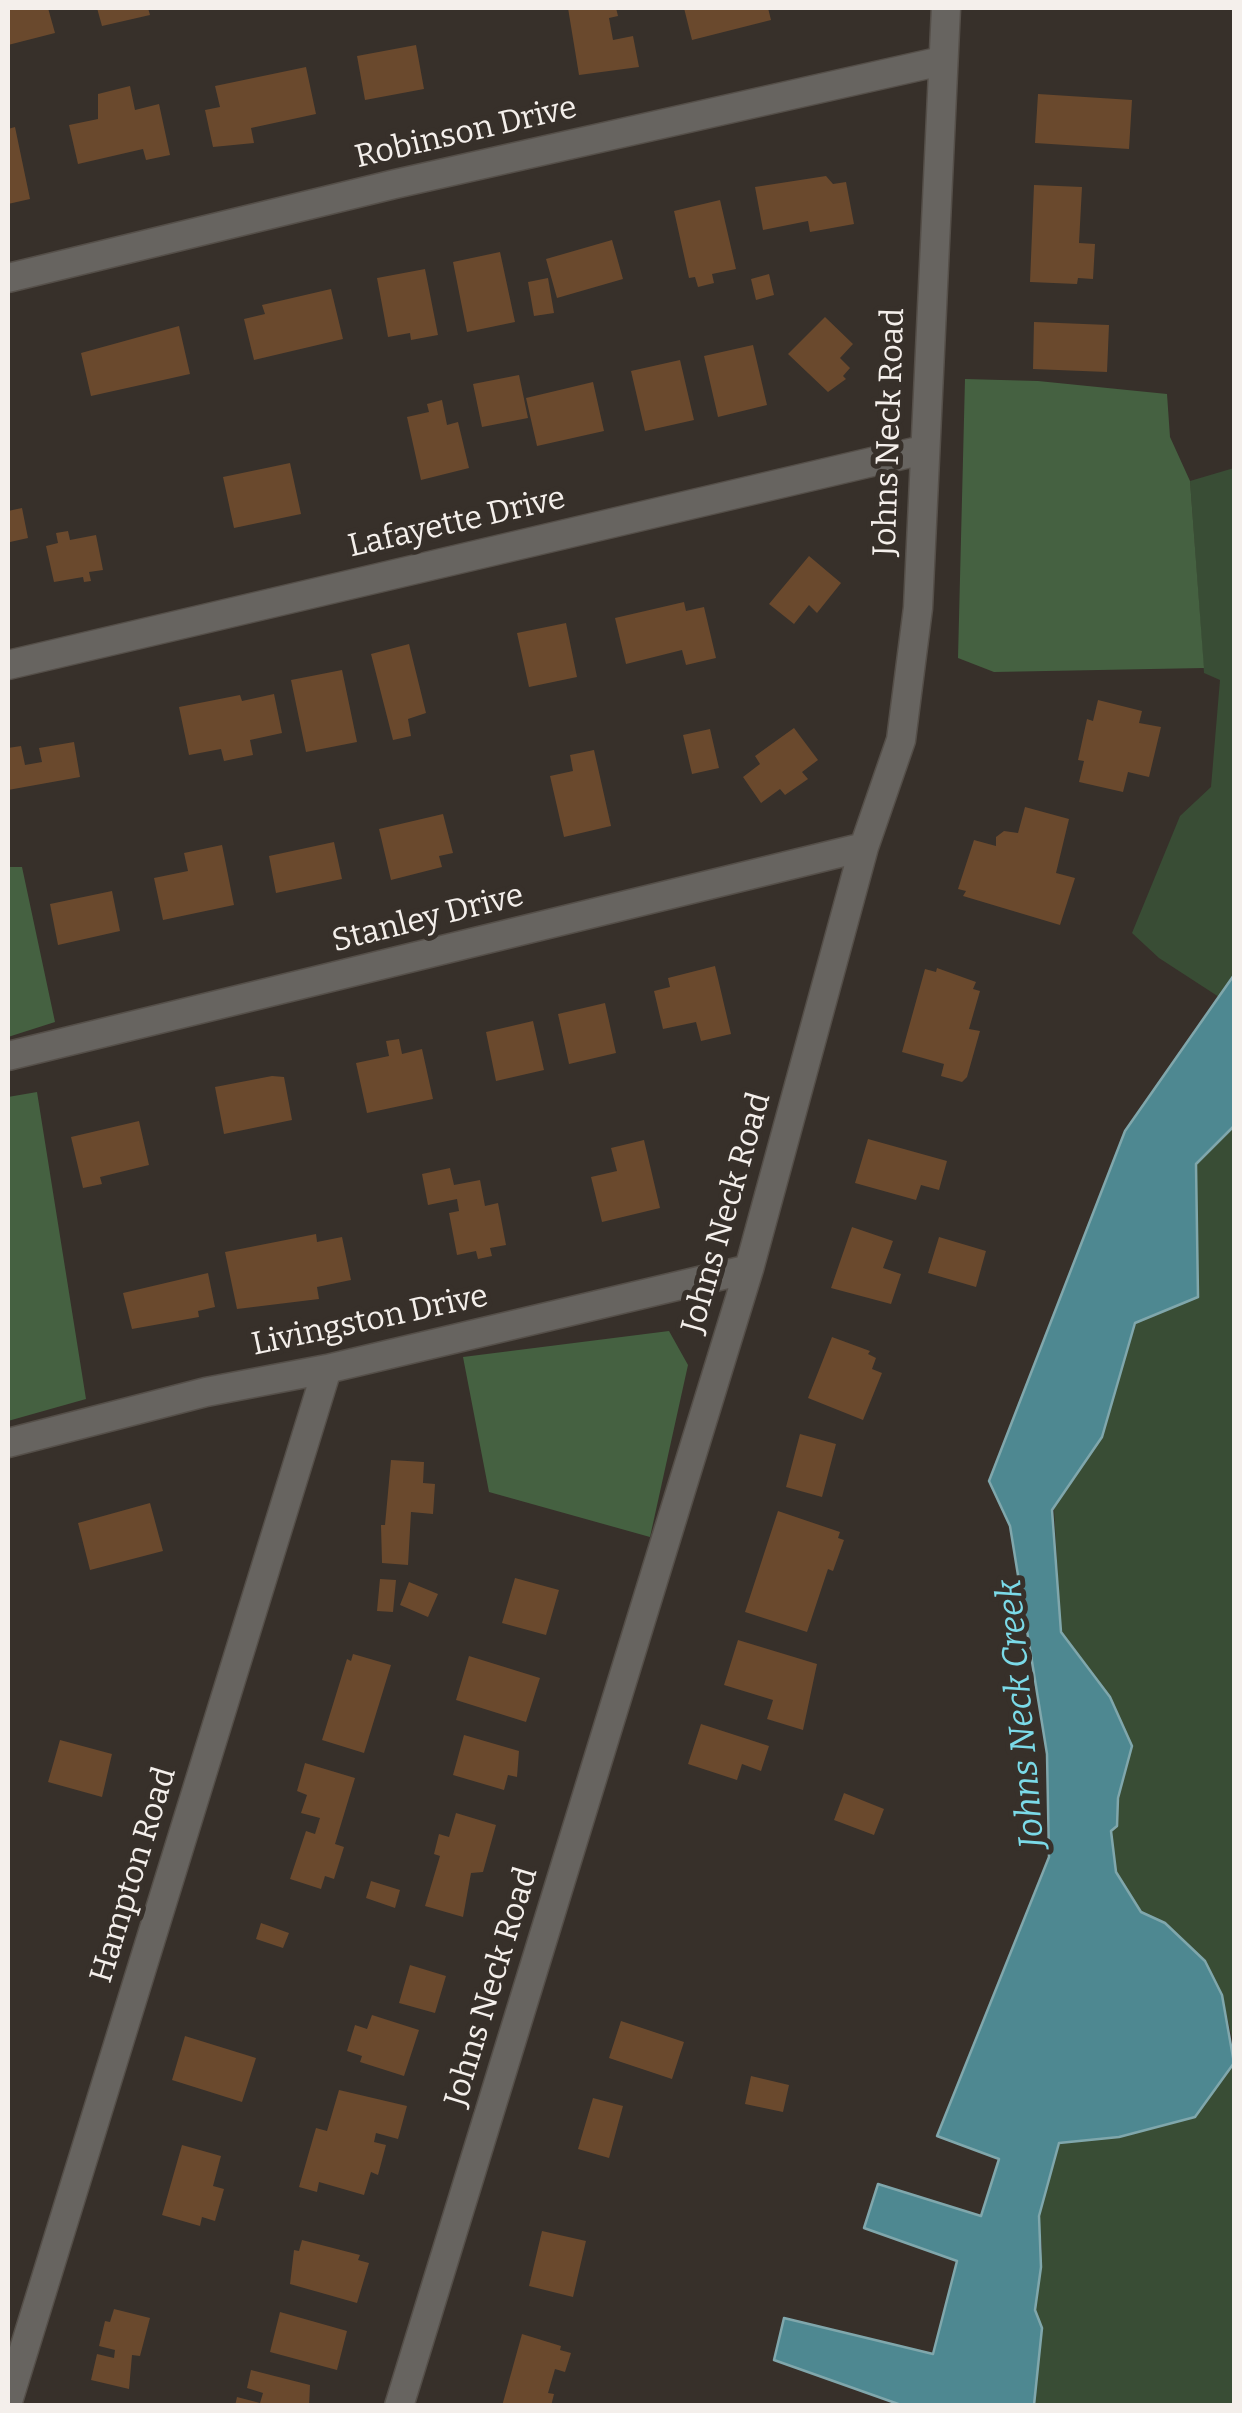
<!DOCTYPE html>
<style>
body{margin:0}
#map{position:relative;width:1242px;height:2413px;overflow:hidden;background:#37302a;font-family:Bitter,serif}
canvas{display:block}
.frame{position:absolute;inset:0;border:10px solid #f4efeb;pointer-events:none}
</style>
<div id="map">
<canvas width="1242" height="2413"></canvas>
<div class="frame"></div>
</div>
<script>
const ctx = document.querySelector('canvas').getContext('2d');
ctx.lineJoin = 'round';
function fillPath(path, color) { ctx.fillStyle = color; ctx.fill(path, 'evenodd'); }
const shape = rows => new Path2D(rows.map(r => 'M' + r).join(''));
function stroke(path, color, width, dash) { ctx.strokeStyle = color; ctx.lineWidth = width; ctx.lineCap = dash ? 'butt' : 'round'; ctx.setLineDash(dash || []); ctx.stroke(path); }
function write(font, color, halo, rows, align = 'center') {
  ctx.font = font + ' Bitter,serif'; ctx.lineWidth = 10; ctx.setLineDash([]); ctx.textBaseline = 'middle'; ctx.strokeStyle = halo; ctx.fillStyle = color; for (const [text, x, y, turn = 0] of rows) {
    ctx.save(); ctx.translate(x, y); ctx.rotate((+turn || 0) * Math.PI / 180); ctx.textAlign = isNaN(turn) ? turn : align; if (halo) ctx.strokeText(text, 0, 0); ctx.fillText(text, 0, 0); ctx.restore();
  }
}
fillPath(shape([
 [1234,468,1234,975,1219,997,1159,958,1132,933,1180,816,1211,787,1220,680,1204,673,1190,481],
 [1234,1126,1234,2046,1222,1995,1165,1923,1141,1912,1116,1872,1111,1831,1117,1826,1118,1798,1132,1746,1110,1697,1061,1632,1054,1509,1102,1437,1135,1323,1198,1297,1196,1164],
 [1234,2063,1234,2405,1034,2406,1042,2328,1035,2310,1042,2248,1039,2216,1059,2143,1119,2137,1195,2117]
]), '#394d35');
fillPath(shape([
 [965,379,1038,381,1167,394,1170,437,1190,481,1204,668,994,672,958,658],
 [8,867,22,867,55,1022,8,1037],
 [37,1092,86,1399,8,1421,8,1097],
 [669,1331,688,1365,650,1537,489,1492,463,1357]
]), '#456141');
const water = shape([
 [1234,975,1234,1126,1196,1164,1198,1297,1135,1323,1102,1437,1052,1510,1061,1632,1110,1697,1132,1746,1118,1798,1117,1826,1111,1831,1116,1872,1141,1912,1165,1923,1205,1961,1222,1995,1234,2063,1195,2117,1119,2137,1059,2143,1039,2216,1041,2267,1035,2310,1042,2328,1034,2405,901,2405,774,2360,784,2318,933,2354,957,2261,864,2228,878,2184,981,2216,999,2159,937,2136,1049,1857,1047,1754,1010,1526,989,1481,1125,1131,1234,975]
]);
fillPath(water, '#4e8891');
stroke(water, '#80a7ac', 2.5);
fillPath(shape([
 [8,8,48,8,55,33,8,45],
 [97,8,148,8,150,15,102,26],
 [568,8,616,8,618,16,609,18,613,40,633,36,639,67,579,75],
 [684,8,768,8,771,20,692,40],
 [416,45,424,89,365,100,357,56],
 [306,67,316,114,251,128,254,143,213,147,205,110,220,107,215,86],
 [130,86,135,110,159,104,170,155,146,160,143,149,78,164,69,125,98,119,98,94],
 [1038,94,1132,100,1129,149,1035,143],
 [15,127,30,199,8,204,8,129],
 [826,176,833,184,846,182,854,224,810,232,808,221,763,230,755,187],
 [1034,185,1082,187,1079,243,1095,244,1093,279,1078,278,1077,284,1030,282],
 [720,200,736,269,712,274,714,283,698,287,695,277,689,278,674,211],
 [612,240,623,279,557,298,546,259],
 [500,252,515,322,467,332,453,262],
 [425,269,438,335,411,340,410,333,388,337,377,278],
 [769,274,774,295,756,300,751,279],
 [548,278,554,313,534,316,528,282],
 [331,289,343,339,254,360,244,319,265,314,262,305],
 [825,317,853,344,840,358,850,368,843,376,846,379,828,392,788,354],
 [1034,322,1109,325,1107,372,1033,369],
 [179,326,190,374,91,396,81,353],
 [753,345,767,405,718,417,704,356],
 [680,360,694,420,645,431,631,371],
 [519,375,528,418,482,427,473,384],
 [593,382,604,431,537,446,526,398],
 [442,400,447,425,458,422,469,468,421,480,407,417,429,412,427,404],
 [290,463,301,514,234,528,223,477],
 [22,508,28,538,10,542,8,511],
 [68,531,70,540,96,535,103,570,89,572,91,581,84,582,83,577,54,582,46,546,58,543,56,533],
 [809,556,841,583,817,613,809,605,794,624,769,604],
 [684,602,686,611,704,607,716,658,686,665,682,650,626,664,615,618],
 [566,623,577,677,529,687,517,633],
 [409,644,426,713,408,719,411,736,393,740,371,654],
 [342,670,357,742,306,752,291,680],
 [274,694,282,733,250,740,253,755,224,761,221,749,189,755,179,707,240,695,242,701],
 [1098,700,1142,711,1139,723,1161,727,1149,777,1128,772,1123,792,1079,782,1084,761,1078,760,1087,719,1093,721],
 [794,728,818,760,802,772,808,779,785,795,780,789,761,803,743,777,760,764,755,756],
 [710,729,719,768,692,774,683,735],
 [74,742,80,777,8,790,8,748,21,746,25,765,42,762,39,748],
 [594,750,611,826,564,837,550,776,573,771,570,755],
 [1025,807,1069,819,1056,873,1075,878,1060,925,963,896,966,891,958,889,974,840,996,846,996,837,1004,831,1018,833],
 [443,814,453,853,439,856,442,867,391,880,379,829],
 [334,842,342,879,276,893,269,856],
 [222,845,234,905,163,920,154,878,188,871,184,853],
 [112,891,120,931,58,945,50,904],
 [715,966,731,1034,701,1041,696,1022,663,1029,654,991,670,987,668,978],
 [937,968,976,982,973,989,980,991,969,1029,980,1031,967,1077,962,1082,941,1076,944,1064,902,1052,925,969,936,972],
 [605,1003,616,1053,569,1064,558,1014],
 [533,1021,544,1070,496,1081,486,1032],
 [399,1039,402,1054,422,1049,433,1099,367,1113,356,1063,389,1056,386,1041],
 [272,1076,284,1077,292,1120,224,1134,215,1087],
 [139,1121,149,1165,100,1177,102,1184,83,1188,71,1137],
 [868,1139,947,1161,939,1190,921,1185,916,1200,855,1183],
 [644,1140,660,1208,602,1222,591,1177,617,1171,611,1148],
 [450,1168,454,1185,480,1180,485,1206,498,1203,506,1245,490,1248,492,1256,478,1259,476,1251,457,1255,449,1213,459,1211,457,1199,428,1205,422,1174],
 [852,1227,893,1241,883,1268,901,1274,891,1304,831,1288],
 [316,1234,317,1242,342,1237,351,1280,317,1287,319,1299,237,1309,225,1252],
 [939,1237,986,1251,976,1287,928,1273],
 [208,1273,215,1307,198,1311,199,1317,132,1329,123,1293],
 [832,1337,870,1351,868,1354,876,1358,872,1369,882,1373,863,1420,808,1398],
 [800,1434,836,1444,822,1497,786,1487],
 [391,1460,424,1462,423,1483,435,1484,433,1514,411,1512,408,1565,382,1563,381,1525,385,1525],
 [150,1503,163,1551,90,1570,78,1523],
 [778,1511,840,1532,838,1538,844,1540,833,1571,828,1569,807,1632,745,1612],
 [515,1578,559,1590,546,1635,502,1623],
 [380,1579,396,1580,393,1612,377,1611],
 [409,1582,438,1594,428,1617,400,1605],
 [738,1640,817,1664,803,1730,767,1719,773,1700,724,1685],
 [353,1654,391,1665,364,1753,322,1740,347,1659,351,1661],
 [469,1656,540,1678,526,1722,456,1700],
 [701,1724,769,1746,761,1771,742,1764,737,1780,688,1764],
 [464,1735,519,1751,517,1777,508,1775,504,1790,453,1775],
 [60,1740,112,1754,102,1797,48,1782],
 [305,1763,355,1778,335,1844,344,1847,334,1879,325,1876,321,1889,290,1879,306,1831,315,1834,320,1818,301,1813,307,1795,297,1791],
 [844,1793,884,1809,874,1835,834,1820],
 [456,1813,496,1825,483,1872,471,1873,463,1917,425,1906,440,1856,434,1854,439,1834,449,1837],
 [371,1881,400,1890,395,1908,366,1898],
 [261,1923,289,1933,283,1948,256,1939],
 [410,1965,446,1976,435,2013,399,2003],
 [372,2015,419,2030,404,2076,360,2062,362,2056,347,2051,355,2025,367,2029],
 [621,2021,684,2042,672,2079,609,2058],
 [185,2036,256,2058,242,2102,172,2080],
 [751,2076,789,2085,783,2112,745,2104],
 [339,2090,407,2106,398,2139,376,2133,374,2142,386,2145,378,2175,371,2172,364,2195,319,2182,317,2192,299,2187,316,2128,327,2131],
 [593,2098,623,2106,609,2158,578,2149],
 [182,2145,221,2156,213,2186,224,2189,215,2221,202,2217,200,2226,162,2215],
 [542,2231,586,2241,573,2297,529,2286],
 [302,2240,360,2255,358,2260,369,2263,357,2303,290,2284,294,2250,299,2251],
 [114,2309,150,2318,140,2356,132,2355,129,2389,91,2380,97,2354,114,2358,115,2350,99,2346,105,2321,110,2322],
 [280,2312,347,2331,337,2370,270,2352],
 [522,2334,561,2346,560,2350,571,2353,565,2372,555,2369,548,2393,554,2394,551,2406,502,2406],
 [251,2370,310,2385,309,2406,235,2406,237,2397,260,2403,263,2393,247,2388]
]), '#6a492d');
const street = shape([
 [8,278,395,184,942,61],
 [8,665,923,450],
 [8,1056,864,847],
 [8,1443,206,1392,327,1369,749,1269],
 [8,2401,327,1369],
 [399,2406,749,1269,864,847,901,740,918,608,946,8]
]);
stroke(street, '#554f49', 31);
stroke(street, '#676460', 28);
write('32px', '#f4efeb', '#37302a', [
 ["Robinson Drive",466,133,-13],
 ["Johns Neck Road",890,432,-88],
 ["Lafayette Drive",457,523,-13],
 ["Stanley Drive",428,919,-14],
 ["Johns Neck Road",727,1213,-74],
 ["Livingston Drive",370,1321,-12],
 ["Hampton Road",134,1875,-73],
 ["Johns Neck Road",492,1987,-73]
]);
write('italic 35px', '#7bdae8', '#37302a', [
 ["Johns Neck Creek",1022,1714,-95]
]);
</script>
